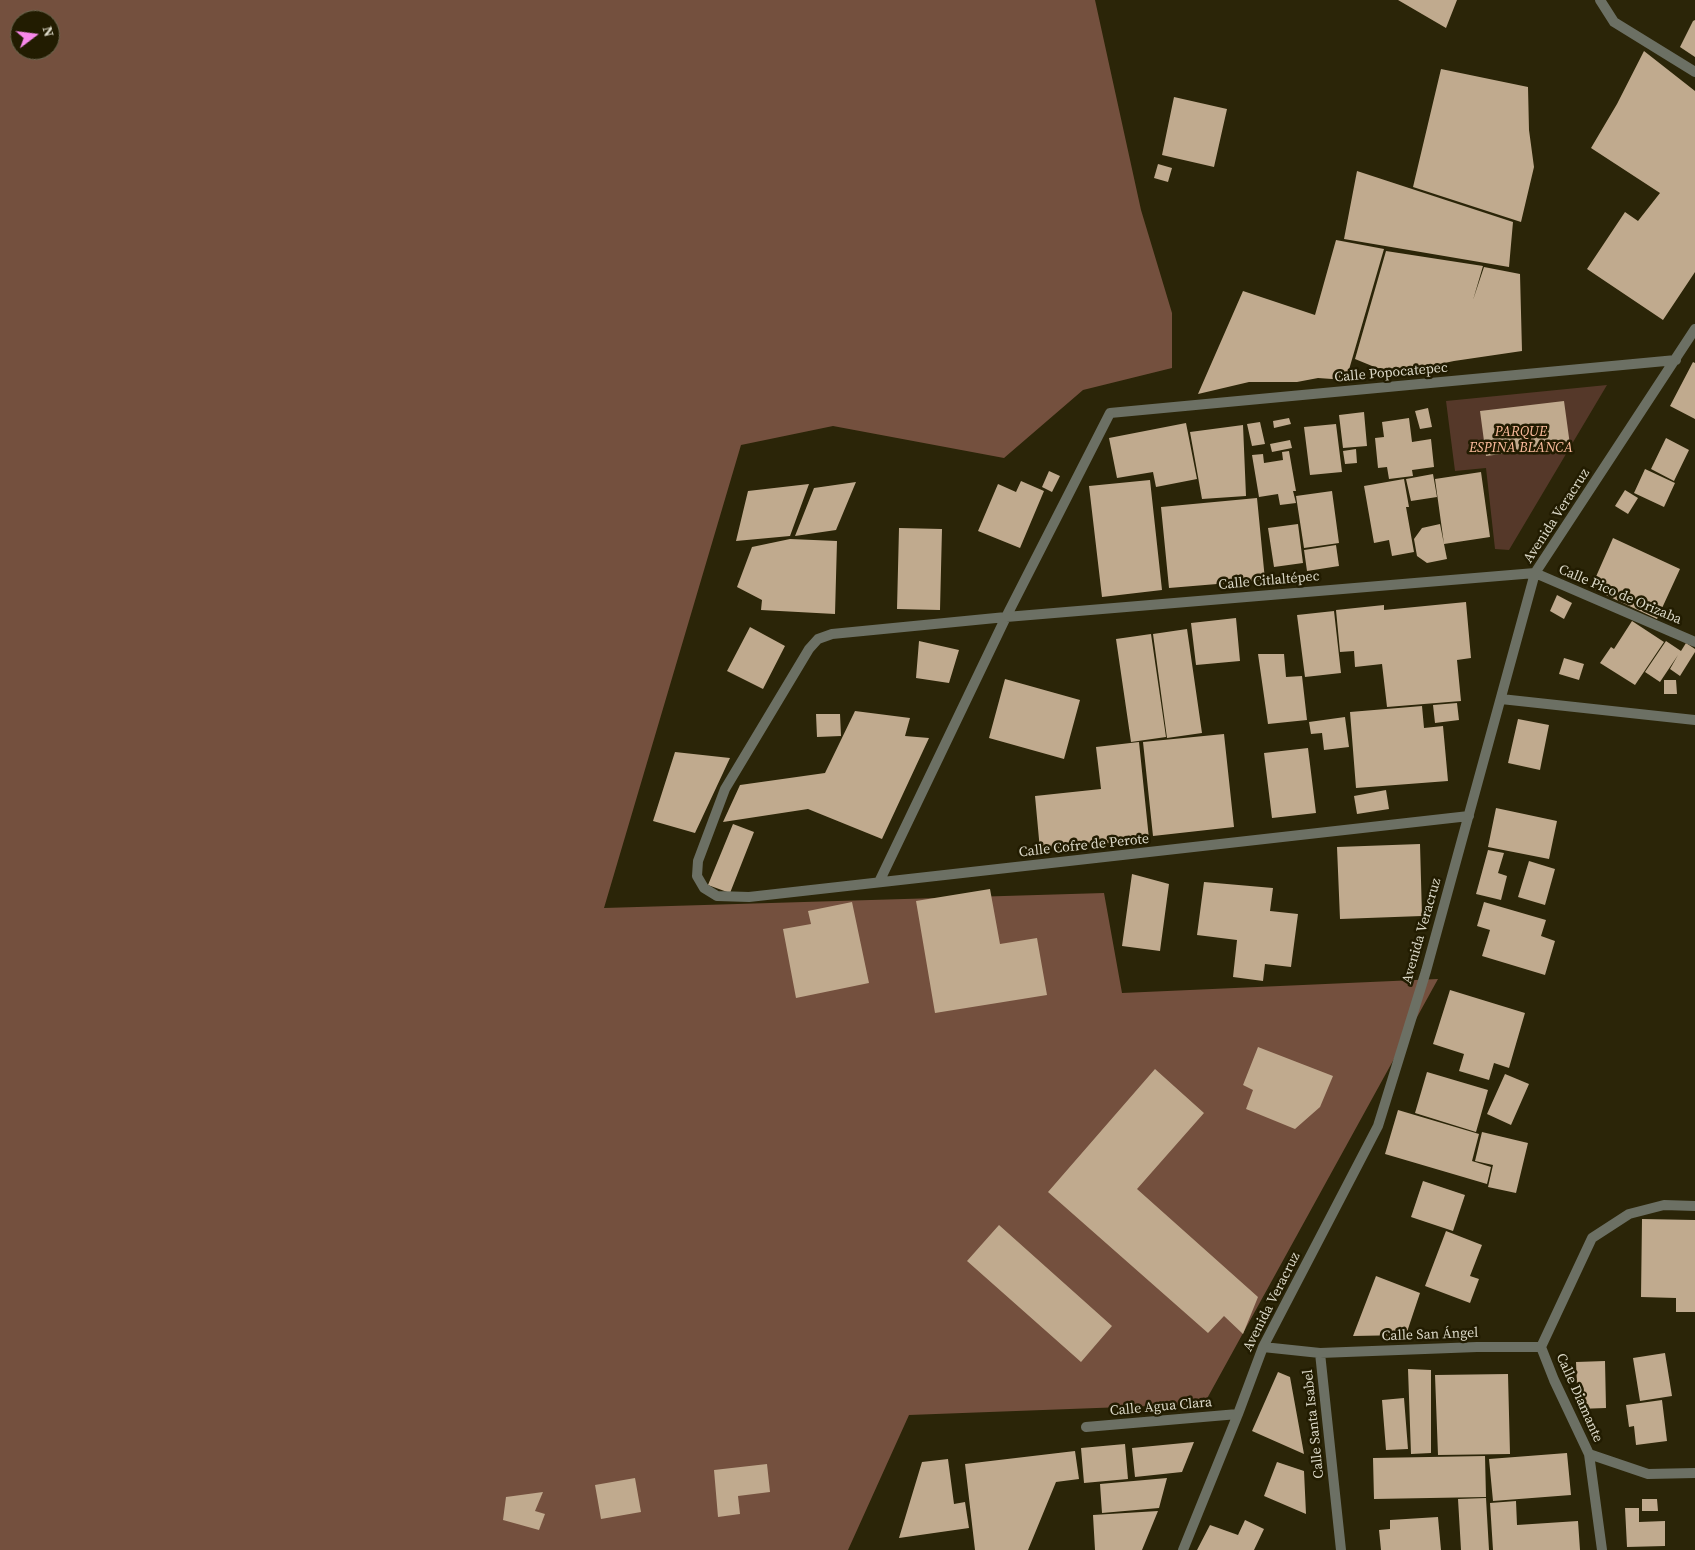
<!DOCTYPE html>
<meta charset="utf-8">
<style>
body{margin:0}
#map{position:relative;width:1695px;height:1550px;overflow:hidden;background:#2b2508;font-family:"Source Serif 4",serif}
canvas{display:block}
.north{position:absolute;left:10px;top:10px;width:50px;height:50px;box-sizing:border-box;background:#221c01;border:1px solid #6c6750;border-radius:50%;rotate:75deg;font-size:14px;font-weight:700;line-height:20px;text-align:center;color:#dbd8c7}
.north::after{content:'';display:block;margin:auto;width:18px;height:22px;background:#f888ea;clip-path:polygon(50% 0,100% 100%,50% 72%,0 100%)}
</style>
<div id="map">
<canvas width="1695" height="1550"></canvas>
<div class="north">N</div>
</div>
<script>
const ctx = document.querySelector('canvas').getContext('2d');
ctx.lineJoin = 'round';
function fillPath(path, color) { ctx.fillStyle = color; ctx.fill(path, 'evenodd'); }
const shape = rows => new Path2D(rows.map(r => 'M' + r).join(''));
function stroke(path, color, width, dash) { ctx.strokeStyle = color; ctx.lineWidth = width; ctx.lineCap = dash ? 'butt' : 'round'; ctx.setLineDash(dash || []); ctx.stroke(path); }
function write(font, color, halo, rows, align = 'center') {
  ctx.font = font + ' "Source Serif 4",serif'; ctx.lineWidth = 5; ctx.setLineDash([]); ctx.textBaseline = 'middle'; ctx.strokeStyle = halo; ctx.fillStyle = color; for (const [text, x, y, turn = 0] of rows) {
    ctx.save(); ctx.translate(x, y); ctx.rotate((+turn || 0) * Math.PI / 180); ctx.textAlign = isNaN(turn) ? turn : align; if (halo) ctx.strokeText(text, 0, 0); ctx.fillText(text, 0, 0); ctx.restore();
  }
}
fillPath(shape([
 [1607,385,1509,550,1495,549,1486,468,1455,471,1446,401]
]), '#553829');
fillPath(shape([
 [0,0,1095,0,1141,210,1172,313,1172,368,1083,390,1004,458,833,426,741,445,604,908,1104,893,1122,993,1438,979,1204,1404,909,1415,848,1550,0,1550],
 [20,20,50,20,50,50,20,50]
]), '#74503e');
fillPath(shape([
 [1398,0,1457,0,1446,28],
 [1695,20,1695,57,1680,47,1693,21],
 [1644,51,1695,91,1695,272,1663,320,1587,269,1625,212,1638,221,1660,193,1591,148,1617,104],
 [1441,69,1528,87,1529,130,1534,167,1521,222,1413,187],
 [1174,97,1227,109,1214,167,1162,155],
 [1158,164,1172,168,1168,182,1154,178],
 [1357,171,1513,222,1509,267,1344,239],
 [1336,240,1384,249,1346,380,1318,378,1297,382,1249,382,1198,394,1243,291,1315,315],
 [1386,251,1483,266,1473,300,1484,267,1520,274,1522,351,1454,361,1401,372,1377,368,1355,359],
 [1693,362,1695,363,1695,419,1670,406],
 [1564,401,1570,445,1486,456,1480,411],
 [1428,408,1432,427,1420,429,1415,411],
 [1364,412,1367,446,1343,448,1339,415],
 [1289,418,1291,424,1274,428,1273,421],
 [1409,418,1412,442,1431,439,1434,467,1412,470,1413,476,1389,479,1387,467,1378,468,1375,438,1384,437,1382,422],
 [1260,422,1265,444,1252,446,1247,424],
 [1186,423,1197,479,1156,487,1153,472,1117,478,1109,438],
 [1336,424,1342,472,1310,475,1304,427],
 [1243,425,1246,496,1202,499,1190,432],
 [1666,438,1689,450,1674,481,1651,469],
 [1290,440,1292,448,1272,452,1270,444],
 [1356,449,1357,463,1345,464,1343,451],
 [1289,451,1296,491,1293,491,1296,503,1280,505,1278,494,1259,497,1252,455,1263,454,1264,463,1283,460,1282,452],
 [1645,469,1675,483,1664,507,1634,493],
 [1049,471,1060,476,1052,492,1042,487],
 [1481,472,1490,537,1444,544,1435,479],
 [1433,474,1437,497,1411,501,1406,479],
 [1404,479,1409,507,1406,507,1414,552,1392,556,1389,540,1374,543,1364,486],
 [1150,480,1162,590,1102,597,1089,486],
 [1021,481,1044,491,1020,548,978,531,998,484,1016,492],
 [856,482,836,530,795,536,814,488],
 [809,484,790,536,736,541,748,491],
 [1625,490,1638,498,1628,514,1615,506],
 [1332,491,1339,543,1304,548,1296,496],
 [1257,498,1265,580,1169,588,1161,507],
 [1298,524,1303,563,1274,567,1268,528],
 [1440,524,1447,559,1427,563,1417,556,1414,539,1422,528],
 [899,528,942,529,940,610,897,609],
 [1613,538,1680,569,1657,619,1591,588],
 [790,539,837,541,835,614,761,610,762,600,737,587,752,547],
 [1336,545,1339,566,1307,571,1304,550],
 [1557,595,1572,603,1564,619,1550,611],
 [1466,602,1471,658,1457,660,1461,701,1387,707,1382,664,1355,667,1354,651,1340,652,1336,610,1384,605,1384,610],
 [1334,611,1341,673,1305,677,1297,615],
 [1236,618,1240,661,1196,665,1191,623],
 [1632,621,1664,642,1635,685,1600,663,1611,647,1614,649],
 [750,627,785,646,763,689,727,671],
 [1187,629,1202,733,1167,738,1153,634],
 [1151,634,1166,737,1131,742,1116,639],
 [919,641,959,650,949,683,916,678],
 [1666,641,1681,651,1686,643,1695,649,1695,652,1680,676,1670,669,1678,655,1660,682,1645,672],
 [1258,654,1284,654,1286,677,1302,676,1307,720,1268,724],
 [1564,658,1584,664,1579,680,1559,674],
 [1005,679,1080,700,1064,759,989,738],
 [1664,680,1676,680,1677,694,1664,694],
 [1457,703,1459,720,1435,723,1433,705],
 [1422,706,1424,728,1443,726,1448,781,1356,788,1350,712],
 [855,711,910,718,905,736,929,738,882,839,808,809,723,822,740,785,825,773],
 [816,714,840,714,841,736,817,737],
 [1345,717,1349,747,1324,750,1322,733,1311,734,1309,722],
 [1518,719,1549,725,1540,770,1508,763],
 [1224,734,1234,827,1153,836,1143,742],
 [1139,742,1149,839,1040,850,1035,796,1101,789,1096,747],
 [1308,748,1316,813,1272,818,1264,753],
 [675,752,730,758,695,833,653,821],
 [1386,790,1389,809,1357,814,1354,796],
 [1496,808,1557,821,1549,859,1488,847],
 [733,824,754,832,730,893,708,885],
 [1420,844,1422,916,1340,919,1337,847],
 [1488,850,1504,853,1498,873,1507,876,1501,900,1476,894],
 [1529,861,1555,869,1545,905,1518,897],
 [1132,874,1169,884,1160,951,1122,946],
 [1204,882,1273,888,1270,911,1298,914,1291,967,1265,964,1263,981,1233,977,1237,940,1197,935],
 [990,889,1000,944,1037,938,1047,995,935,1013,916,901],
 [852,902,869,983,796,998,783,929,811,924,808,911],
 [1484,902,1546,920,1541,936,1555,941,1545,975,1482,956,1490,930,1477,926],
 [1450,990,1525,1013,1509,1068,1494,1063,1489,1080,1459,1071,1464,1054,1433,1044],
 [1258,1047,1333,1076,1320,1107,1295,1129,1246,1109,1253,1090,1243,1085],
 [1155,1069,1204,1113,1137,1189,1258,1297,1243,1334,1224,1316,1208,1333,1048,1192],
 [1427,1072,1488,1090,1476,1132,1415,1113],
 [1505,1074,1529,1084,1511,1125,1487,1114],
 [1398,1110,1479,1134,1472,1161,1491,1167,1487,1184,1385,1154],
 [1482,1132,1528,1143,1516,1193,1488,1187,1493,1165,1475,1161],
 [1423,1181,1465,1195,1453,1231,1411,1217],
 [1642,1219,1695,1220,1695,1312,1676,1312,1676,1298,1641,1297],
 [999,1225,1112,1326,1081,1362,967,1261],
 [1446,1231,1482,1245,1470,1276,1479,1279,1470,1303,1425,1286],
 [1376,1276,1420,1293,1406,1335,1353,1336],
 [1665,1353,1672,1396,1640,1401,1633,1358],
 [1605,1361,1606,1408,1578,1409,1576,1362],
 [1408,1369,1431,1370,1431,1453,1411,1454],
 [1278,1372,1290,1377,1304,1454,1252,1431],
 [1508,1374,1510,1454,1438,1455,1435,1375],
 [1404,1398,1408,1449,1386,1450,1382,1400],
 [1662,1400,1667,1441,1636,1445,1634,1426,1629,1427,1626,1405],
 [1194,1442,1182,1472,1135,1477,1132,1448],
 [1125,1444,1128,1479,1084,1483,1081,1448],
 [1075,1451,1079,1479,1056,1482,1028,1550,975,1550,965,1464],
 [1567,1453,1571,1495,1493,1501,1489,1459],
 [1485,1456,1486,1497,1374,1499,1373,1458],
 [948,1459,954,1504,965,1502,969,1528,899,1538,922,1462],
 [1277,1462,1304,1471,1306,1514,1264,1496],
 [767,1464,770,1492,738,1496,740,1514,718,1517,714,1470],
 [635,1478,641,1512,601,1519,595,1485],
 [1167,1478,1159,1508,1102,1513,1100,1484],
 [543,1492,535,1511,545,1514,539,1530,503,1520,506,1497],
 [1486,1498,1489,1550,1461,1550,1458,1499],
 [1642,1499,1657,1499,1658,1511,1642,1511],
 [1516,1501,1517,1525,1578,1521,1580,1550,1493,1550,1490,1503],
 [1625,1508,1639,1508,1639,1522,1665,1521,1665,1546,1627,1547],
 [1158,1511,1142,1550,1095,1550,1093,1515],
 [1438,1517,1441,1550,1381,1550,1379,1530,1390,1529,1390,1520],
 [1245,1520,1264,1529,1254,1550,1197,1550,1210,1525,1238,1535]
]), '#c0aa8e');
stroke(shape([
 [1600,0,1614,22,1695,72],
 [1501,699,1695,720],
 [1469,816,749,897,717,896,704,888,697,876,698,861,725,789,809,649,818,639,832,634,1006,617,1535,573,1695,642],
 [879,882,1006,617,1110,413,1676,360],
 [1263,1347,1320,1353,1341,1550],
 [1541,1347,1592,1238,1629,1214,1664,1205,1695,1206],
 [1541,1347,1554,1380,1589,1454,1602,1550],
 [1320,1353,1477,1347,1541,1347],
 [1086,1427,1238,1414],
 [1589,1454,1648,1474,1695,1473],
 [1183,1550,1238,1414,1263,1347,1378,1126,1426,971,1535,573,1695,329]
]), '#6c7064', 10);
write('14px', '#dbd8c7', '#221c01', [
 ["Calle Popocatepec",1391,373,-5],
 ["Avenida Veracruz",1557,516,-57],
 ["Calle Citlaltépec",1269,581,-5],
 ["Calle Pico de Orizaba",1620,595,23],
 ["Calle Cofre de Perote",1084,846,-6],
 ["Avenida Veracruz",1422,931,-74],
 ["Avenida Veracruz",1272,1302,-63],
 ["Calle San Ángel",1430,1335,-2],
 ["Calle Diamante",1579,1398,66],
 ["Calle Agua Clara",1161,1407,-5],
 ["Calle Santa Isabel",1314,1424,-96]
]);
write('italic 14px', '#fcbc9c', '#221c01', [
 ["PARQUE",1521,432],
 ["ESPINA BLANCA",1521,448]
]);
</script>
